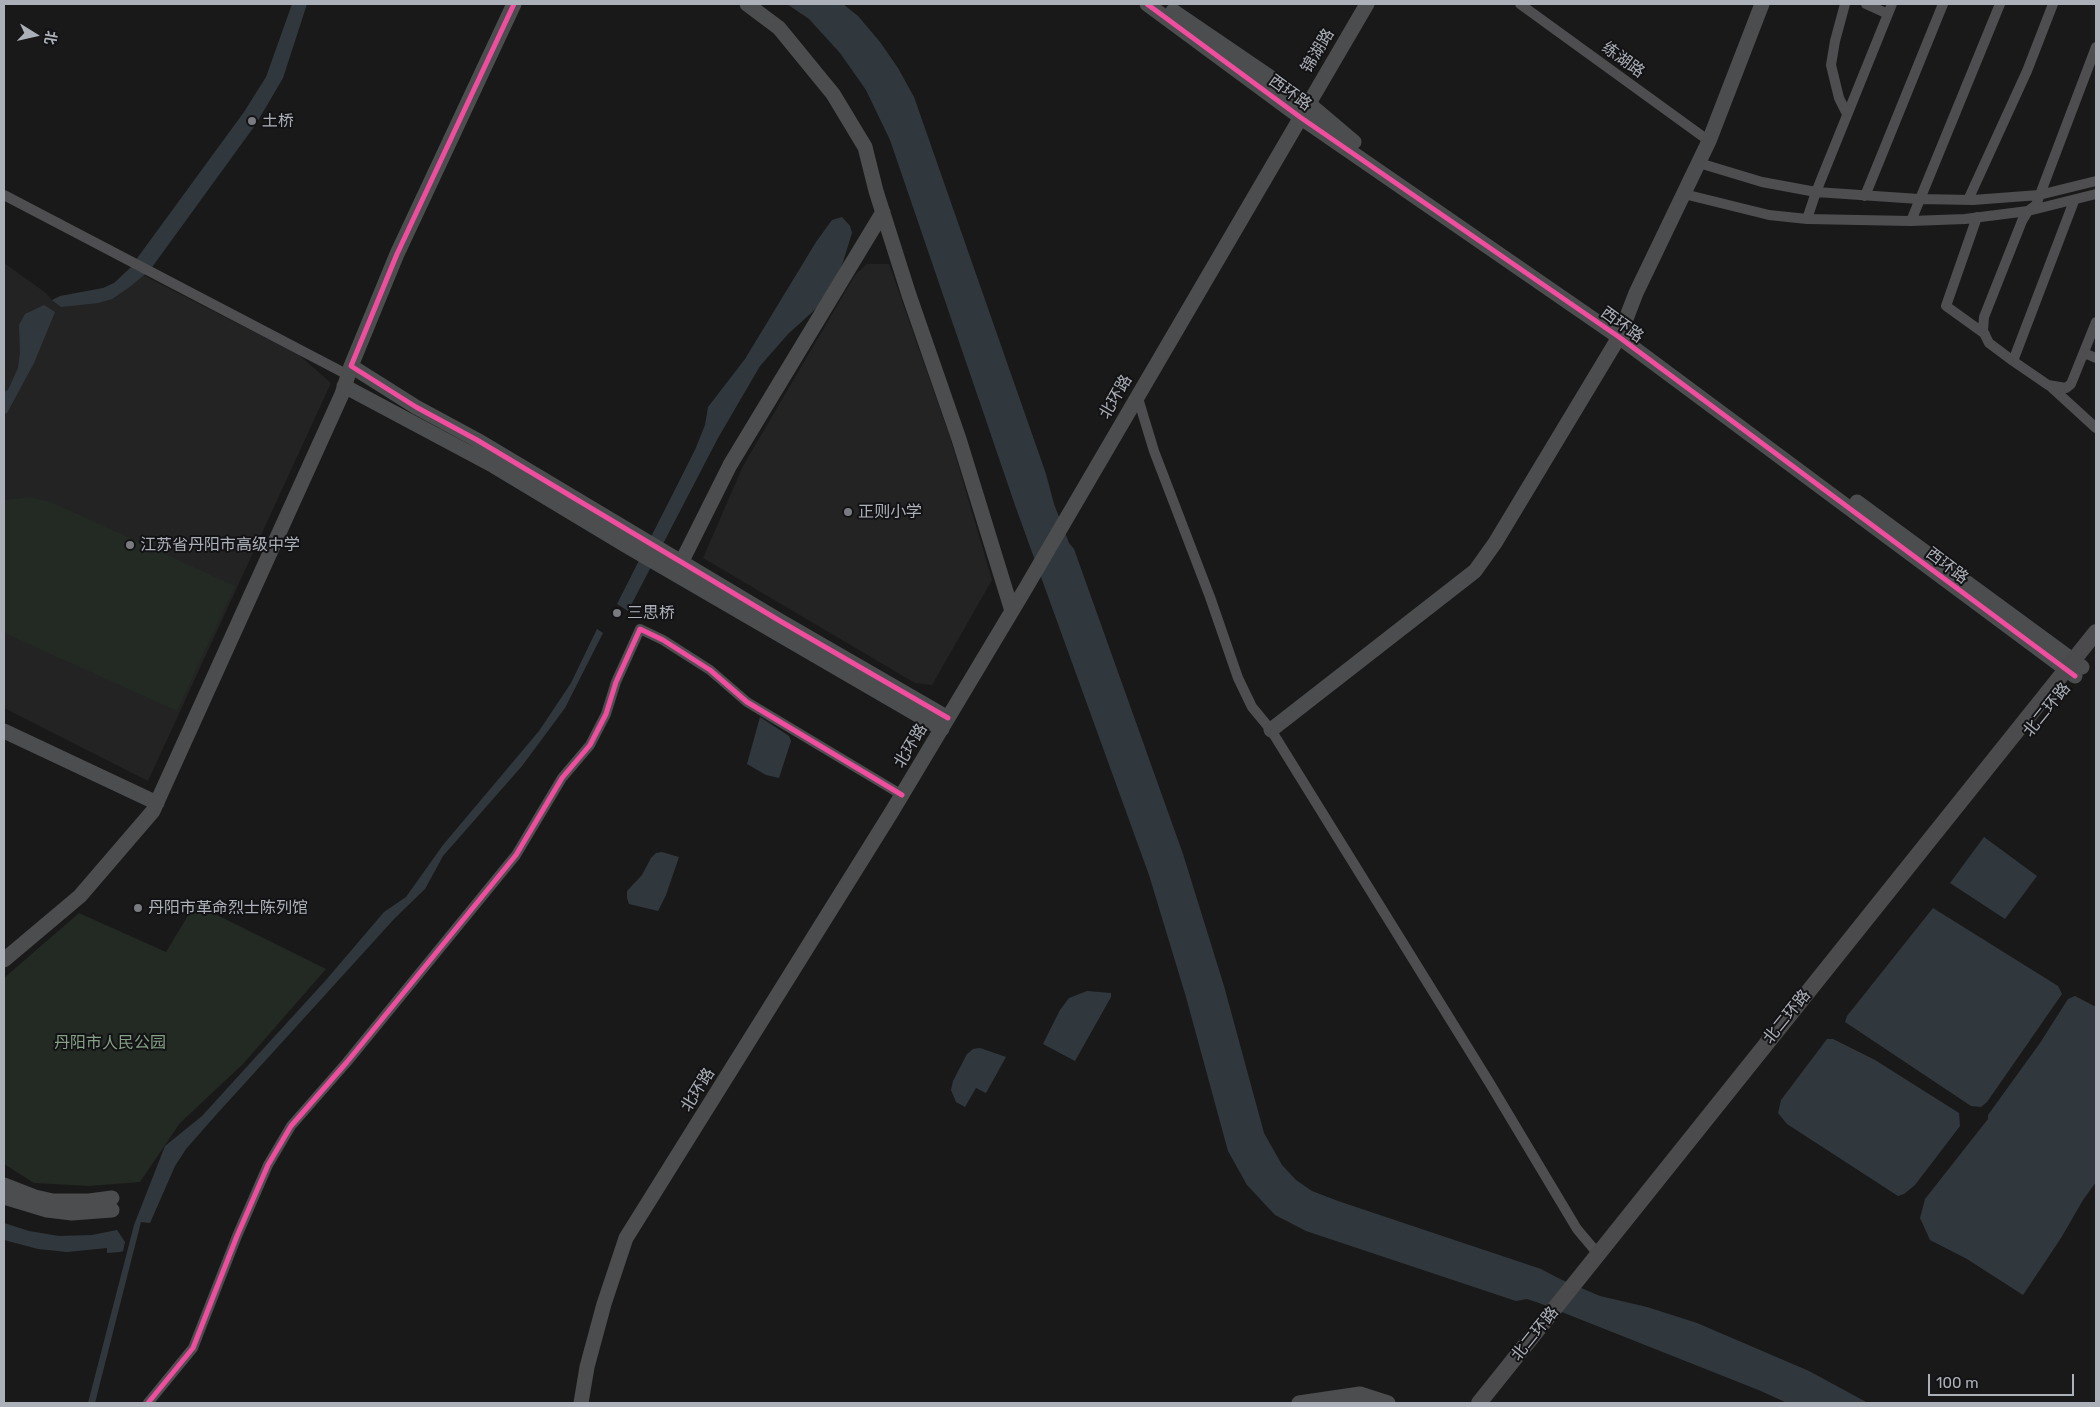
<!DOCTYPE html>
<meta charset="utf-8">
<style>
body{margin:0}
#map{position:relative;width:2100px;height:1407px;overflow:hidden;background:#191919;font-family:Rubik,"Noto Sans SC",sans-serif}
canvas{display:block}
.frame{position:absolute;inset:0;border:5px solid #acb0b8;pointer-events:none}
.north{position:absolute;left:10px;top:10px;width:50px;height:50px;-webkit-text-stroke:4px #131315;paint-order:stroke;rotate:100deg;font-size:14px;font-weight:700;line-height:20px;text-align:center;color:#acb0b8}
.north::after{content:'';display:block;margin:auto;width:18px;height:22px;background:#acb0b8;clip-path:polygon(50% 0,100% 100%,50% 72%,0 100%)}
.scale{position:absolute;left:1928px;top:1374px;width:146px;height:22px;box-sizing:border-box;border:2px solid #acb0b8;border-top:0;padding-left:6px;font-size:15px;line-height:18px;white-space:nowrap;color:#acb0b8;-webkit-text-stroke:4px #131315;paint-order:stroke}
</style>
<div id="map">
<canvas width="2100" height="1407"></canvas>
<div class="frame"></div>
<div class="north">北</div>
<div class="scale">100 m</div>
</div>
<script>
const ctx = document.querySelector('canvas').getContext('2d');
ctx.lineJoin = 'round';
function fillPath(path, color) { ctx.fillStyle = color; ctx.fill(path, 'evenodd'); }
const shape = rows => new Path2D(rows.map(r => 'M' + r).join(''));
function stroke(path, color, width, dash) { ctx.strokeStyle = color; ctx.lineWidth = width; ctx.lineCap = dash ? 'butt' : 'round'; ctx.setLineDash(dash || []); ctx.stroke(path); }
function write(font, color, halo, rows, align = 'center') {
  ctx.font = font + ' Rubik,"Noto Sans SC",sans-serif'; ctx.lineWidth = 4; ctx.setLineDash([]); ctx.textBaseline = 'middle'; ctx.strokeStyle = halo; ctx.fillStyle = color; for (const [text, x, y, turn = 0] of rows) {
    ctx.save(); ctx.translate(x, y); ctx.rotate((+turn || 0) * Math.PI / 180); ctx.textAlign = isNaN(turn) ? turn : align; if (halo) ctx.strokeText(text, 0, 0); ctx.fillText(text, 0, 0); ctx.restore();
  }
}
fillPath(shape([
 [4,263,46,293,52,300,131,286,143,275,299,355,331,383,148,781,4,708],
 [867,264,889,264,950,437,992,580,932,685,915,683,703,558,743,466,855,275]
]), '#232324');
fillPath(shape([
 [31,497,51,502,235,586,177,711,4,633,4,500],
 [195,904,326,969,243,1064,180,1123,140,1182,89,1186,34,1183,4,1164,4,978,79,913,166,952]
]), '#232923');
fillPath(shape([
 [292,4,307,4,283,78,256,124,150,270,131,286,112,299,98,303,61,307,52,300,60,296,103,288,114,283,130,268,244,112,266,77],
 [787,4,843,4,858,16,880,42,898,68,914,97,1046,474,1054,504,1069,543,1074,549,1183,854,1224,986,1264,1133,1282,1165,1296,1180,1312,1191,1338,1201,1541,1269,1560,1279,1600,1296,1647,1307,1697,1323,1809,1371,1868,1403,1787,1403,1761,1391,1539,1303,1527,1299,1516,1301,1306,1231,1275,1215,1247,1185,1228,1151,1186,997,1149,875,1016,508,890,140,866,90,840,53,809,19],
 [842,217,850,226,852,233,843,262,834,284,819,306,788,334,760,366,718,438,628,611,617,604,695,450,705,425,708,407,745,359,816,242,832,220],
 [44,305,55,312,34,363,7,413,4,414,4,392,8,390,18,368,20,353,19,325,25,314],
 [597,629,603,633,565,708,522,766,443,856,425,889,395,918,215,1116,186,1149,175,1166,150,1223,141,1222,95,1403,88,1403,134,1225,165,1146,202,1116,326,980,384,912,406,897,443,845,539,731,571,683],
 [760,717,789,736,791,741,779,778,766,775,747,764],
 [1984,837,2037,876,2005,919,1950,883],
 [662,852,679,857,666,895,658,911,629,904,627,898,627,891,642,875,651,858,656,853],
 [1933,908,2058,986,2062,994,1987,1102,1981,1107,1971,1106,1845,1022,1847,1016],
 [1087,991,1111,993,1111,997,1075,1061,1043,1044,1060,1010,1069,998],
 [2075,996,2096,1007,2096,1182,2083,1200,2061,1238,2023,1295,1967,1259,1930,1240,1920,1218,1925,1199,1988,1119,1988,1115,2040,1043,2068,999],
 [1827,1039,1833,1039,1875,1060,1959,1113,1960,1126,1915,1185,1904,1194,1898,1196,1787,1124,1778,1113,1781,1100],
 [980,1048,1006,1057,986,1093,976,1088,965,1107,956,1102,951,1090,953,1081,967,1054,973,1049],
 [4,1223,29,1231,59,1236,92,1235,117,1230,125,1242,123,1251,120,1252,107,1253,107,1248,67,1252,38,1249,4,1240]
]), '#31383d');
stroke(shape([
 [1520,4,1709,141],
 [1845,4,1835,41,1831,65,1839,98,1847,114],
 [1866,4,1888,14],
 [2096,47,2036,205,2028,211,2022,221,1984,317,1983,331,1989,343,2013,361,2048,385,2066,388,2071,384,2096,322],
 [1699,163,1762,182,1816,192,1919,199,1973,200,2039,195,2096,181],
 [1684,194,1769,215,1807,219,1911,221,1965,219,2028,211,2096,194],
 [4,195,348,375],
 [1865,196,1943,4],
 [1968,200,2027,71,2053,4],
 [1977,217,1946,306,1985,334],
 [1807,219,1816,192,1892,4],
 [1911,221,2000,4],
 [2084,353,2096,358],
 [2013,361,2074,201],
 [2049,385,2096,428],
 [1137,395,1154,451,1210,597,1238,678,1252,707,1271,730,1489,1082,1577,1229,1598,1254],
 [148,1403,193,1348,237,1236,268,1165,291,1126,347,1062,516,855,562,778,590,745,606,714,616,682,640,629,663,640,710,670,747,702,902,795]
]), '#4e4e51', 10);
stroke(shape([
 [514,4,397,254,351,366,416,407,477,440,780,621,948,718],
 [747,4,779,28,833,94,865,147,876,191,909,295,959,439,1012,611],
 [1147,4,1300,117,1619,337,2075,676],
 [1173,11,1308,103,1354,142],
 [344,386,494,466,627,546,942,729],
 [1857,502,2082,667],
 [677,571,730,465,883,212],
 [1271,730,1475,571,1495,543,1619,337,1636,293,1709,141,1762,4],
 [4,731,157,803],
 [4,960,80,896,153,811,342,394,351,366],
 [4,1185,35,1197,53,1201,89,1201,112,1198],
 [4,1197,47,1210,72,1213,112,1210],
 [581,1403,587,1367,604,1304,626,1238,891,813,1024,591,1367,4],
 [1299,1403,1360,1394,1388,1403]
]), '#4c4d4f', 15);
stroke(shape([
 [1479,1403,2096,632]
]), '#4b4b4d', 16);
stroke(shape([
 [514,4,397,254,351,366,416,407,477,440,780,621,948,718],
 [1147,4,1300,117,1619,337,2075,676],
 [148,1403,193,1348,237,1236,268,1165,291,1126,347,1062,516,855,562,778,590,745,606,714,616,682,640,629,663,640,710,670,747,702,902,795]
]), '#ef4d9e', 5);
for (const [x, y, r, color] of [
 [252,121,5,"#797b80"],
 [848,512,5,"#797b80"],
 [130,545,5,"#797b80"],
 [617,613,5,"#797b80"],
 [138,908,5,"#797b80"]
]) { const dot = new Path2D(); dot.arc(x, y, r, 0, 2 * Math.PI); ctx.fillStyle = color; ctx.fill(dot); stroke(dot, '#131315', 2); }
write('16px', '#acb0b8', '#131315', [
 ["锦湖路",1318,51,-59],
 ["练湖路",1623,60,36],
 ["西环路",1290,93,36],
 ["西环路",1622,325,36],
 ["北环路",1116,397,-60],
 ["西环路",1947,566,37],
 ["北二环路",2047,710,-51],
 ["北环路",911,746,-59],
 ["北二环路",1787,1017,-51],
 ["北环路",698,1090,-58],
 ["北二环路",1535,1334,-51]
]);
write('16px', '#acb0b8', '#131315', [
 ["土桥",262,121],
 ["正则小学",858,512],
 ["江苏省丹阳市高级中学",140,545],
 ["三思桥",627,613],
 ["丹阳市革命烈士陈列馆",148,908]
], 'left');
write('16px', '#85a086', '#131315', [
 ["丹阳市人民公园",110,1043]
]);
</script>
